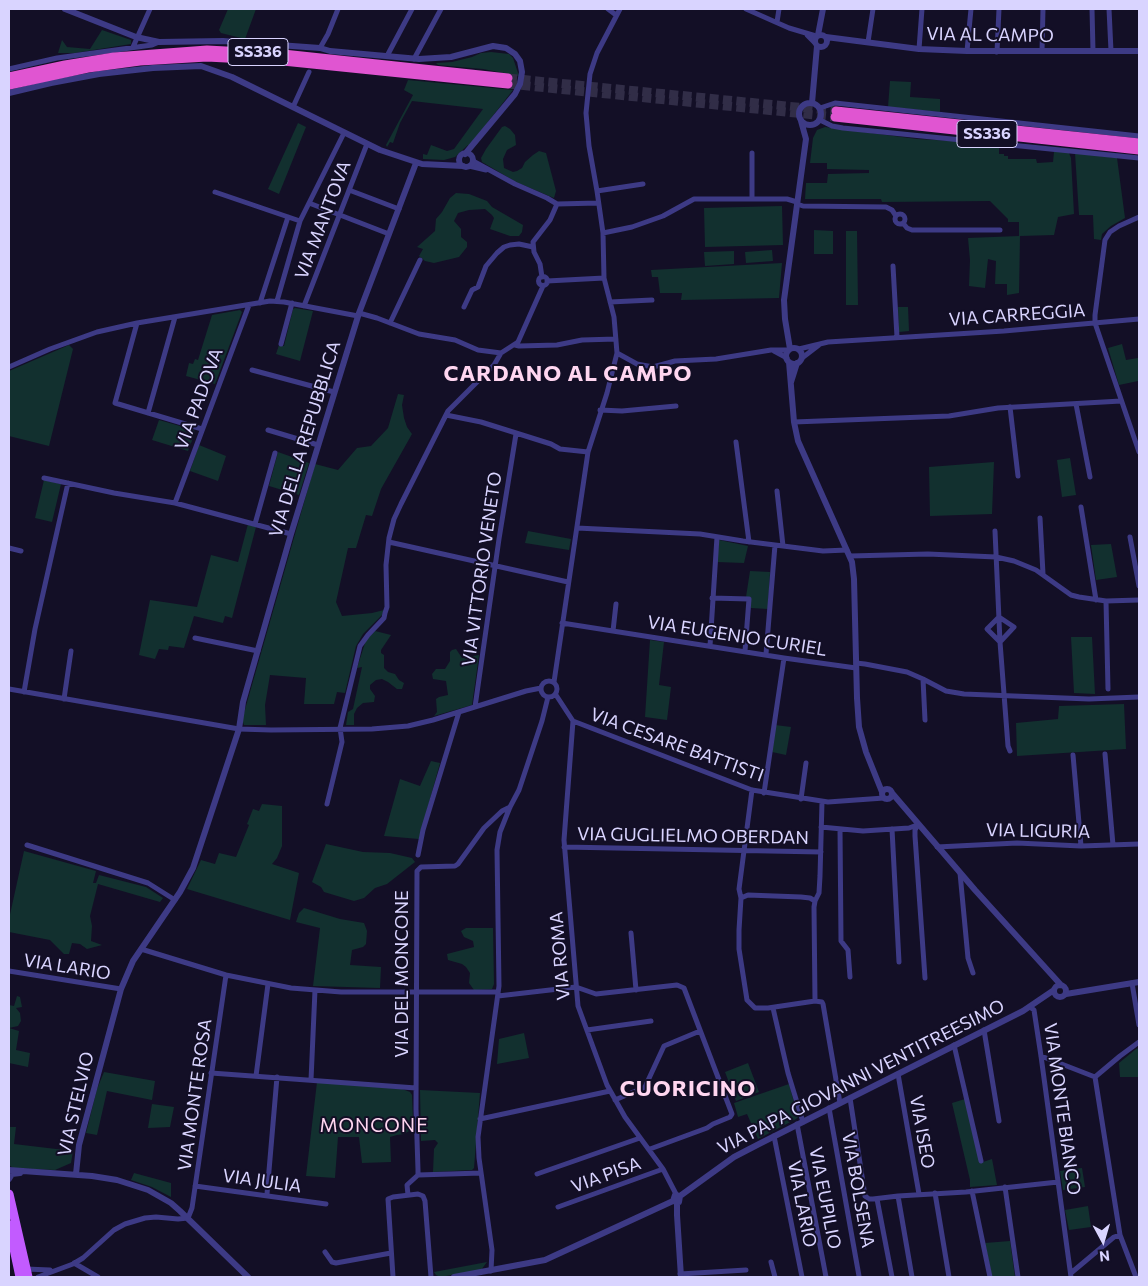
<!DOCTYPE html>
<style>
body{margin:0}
#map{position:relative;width:1148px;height:1286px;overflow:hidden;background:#130f26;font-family:Commissioner,sans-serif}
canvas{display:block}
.frame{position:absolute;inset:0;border:10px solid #d9d4ff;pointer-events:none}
.north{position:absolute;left:1078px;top:1216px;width:50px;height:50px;-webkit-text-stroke:4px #130f26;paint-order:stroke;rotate:174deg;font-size:14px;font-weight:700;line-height:20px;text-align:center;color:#d9d4ff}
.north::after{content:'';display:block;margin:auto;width:18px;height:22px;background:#d9d4ff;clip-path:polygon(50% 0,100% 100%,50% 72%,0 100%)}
</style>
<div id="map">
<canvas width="1148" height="1286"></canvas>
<div class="frame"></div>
<div class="north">N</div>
</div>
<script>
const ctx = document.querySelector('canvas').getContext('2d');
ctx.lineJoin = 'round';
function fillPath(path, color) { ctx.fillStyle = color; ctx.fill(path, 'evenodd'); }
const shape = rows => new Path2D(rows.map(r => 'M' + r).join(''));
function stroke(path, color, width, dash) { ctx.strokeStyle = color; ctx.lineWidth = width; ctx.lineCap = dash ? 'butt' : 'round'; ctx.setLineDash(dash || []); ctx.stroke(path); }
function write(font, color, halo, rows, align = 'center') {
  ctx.font = font + ' Commissioner,sans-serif'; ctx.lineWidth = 4; ctx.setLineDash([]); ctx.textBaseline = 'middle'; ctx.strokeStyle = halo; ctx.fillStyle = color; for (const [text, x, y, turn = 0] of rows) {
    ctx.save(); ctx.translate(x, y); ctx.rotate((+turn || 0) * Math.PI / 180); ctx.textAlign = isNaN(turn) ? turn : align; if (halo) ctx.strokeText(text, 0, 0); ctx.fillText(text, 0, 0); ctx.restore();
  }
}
fillPath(shape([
 [228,9,256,9,245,39,221,33,219,30],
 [102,30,131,40,131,44,75,53,58,53,62,40,67,47,90,49],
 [491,52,509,54,513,58,519,76,483,69,438,65,436,63,452,62,472,57,481,53],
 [408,80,513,90,469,146,468,145,455,157,444,160,423,159,423,154,427,155,431,145,447,151,454,149,483,109,412,101,400,123,393,143,390,142,387,147,386,145,413,95,404,90],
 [890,81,911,82,910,97,940,99,940,112,888,107],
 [298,123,306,127,279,194,268,189],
 [505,126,510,129,515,135,516,145,507,150,503,159,504,168,513,172,517,171,522,168,525,162,533,155,539,151,546,153,556,191,554,198,516,182,482,162,481,158,486,149,502,127],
 [825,127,917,139,954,141,963,145,999,145,999,154,1004,154,1004,156,1008,156,1008,159,1036,159,1037,163,1053,162,1054,152,1057,151,1069,153,1071,158,1074,214,1058,217,1054,235,1020,236,1019,293,1007,295,1007,284,995,284,996,261,988,259,985,288,969,286,970,260,968,238,1019,236,1019,222,1008,222,1008,219,990,201,882,202,881,199,805,199,806,183,827,183,828,174,869,173,869,170,827,169,827,163,810,163,813,138,817,130],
 [1075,153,1117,158,1125,218,1111,226,1102,234,1101,240,1094,239,1093,215,1079,215],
 [456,193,469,194,487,201,492,207,523,225,522,232,519,236,510,236,490,229,494,218,492,215,485,209,469,210,458,213,454,221,461,229,461,237,467,242,467,247,459,257,434,263,425,261,419,256,423,249,417,247,435,231,436,219,442,212,450,198],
 [782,206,783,245,705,247,704,208],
 [814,230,833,231,833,254,814,254],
 [846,231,857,231,858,305,846,305],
 [772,250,773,261,746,263,745,252],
 [734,251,734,264,705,266,704,252],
 [782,263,779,298,681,300,682,293,660,293,658,277,652,277,651,270],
 [898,307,908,307,909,331,899,332],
 [295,308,313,311,300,361,276,354,279,345,284,346,293,309],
 [240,310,242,312,215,384,186,376,189,363,193,364,195,359,198,360,212,315],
 [1122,344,1126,360,1138,358,1139,383,1138,381,1119,385,1108,348],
 [69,345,73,349,49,446,9,436,9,371],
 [398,394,404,395,402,405,404,418,407,427,412,434,381,489,372,516,366,515,356,548,348,548,336,602,342,616,372,613,384,610,382,615,363,634,356,646,345,693,337,692,334,704,304,704,306,678,270,675,265,705,266,725,244,725,242,720,315,464,338,470,357,448,371,446,388,428],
 [159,420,194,430,195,433,188,451,152,440],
 [199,445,226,456,218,481,190,471],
 [278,452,309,463,299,495,269,486],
 [1070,458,1076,495,1062,497,1057,460],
 [994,462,992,514,930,516,929,467],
 [44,480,61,484,52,522,35,518],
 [248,524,256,527,232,618,225,616,223,623,194,616,184,648,169,646,168,650,159,649,155,659,139,655,150,600,197,607,211,555,238,562],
 [528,531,571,539,569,550,525,543],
 [719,540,748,546,744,563,717,562],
 [1111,544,1117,577,1096,580,1091,545],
 [750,571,770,572,768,609,751,608,751,597,746,597],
 [375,631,391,635,381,650,381,653,384,655,384,668,388,672,395,674,399,680,404,683,402,689,397,689,388,682,382,679,376,680,370,685,370,689,375,696,374,702,363,703,357,708,354,714,354,725,346,725,348,712,353,709,362,667,357,668,366,640],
 [1071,637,1092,637,1095,694,1074,693],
 [650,640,664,642,659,685,671,687,667,720,645,717],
 [456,649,462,658,479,655,472,705,434,716,437,712,436,699,439,697,448,695,446,681,433,679,432,674,436,669,445,669,450,661,450,652,452,650],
 [1124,704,1126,749,1017,756,1016,723,1058,719,1059,706],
 [775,725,791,727,786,755,772,752],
 [431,761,440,763,419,839,384,836,400,779,420,786],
 [262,804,282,806,282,846,277,858,272,864,299,873,290,920,187,889,201,860,215,864,219,853,236,857,249,825,247,824,253,809,259,811],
 [326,844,363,852,390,853,412,858,415,862,387,884,375,888,364,898,354,901,324,892,321,887,312,882],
 [24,851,96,871,93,883,96,883,99,875,146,887,163,898,160,902,98,884,90,916,92,926,91,941,102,945,87,949,80,944,72,943,69,954,64,954,50,940,9,932,9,919],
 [304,908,340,919,364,923,367,931,366,944,363,947,352,950,350,965,381,967,380,988,313,986,320,928,296,922,299,913],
 [466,928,493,928,494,984,492,989,474,990,469,983,470,973,466,967,462,964,448,960,447,954,474,947,473,941,464,937,461,931],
 [9,991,9,1005,14,1006,17,996,20,997,22,1007,16,1008,20,1013,21,1021,18,1026,9,1028,19,1031,16,1050,30,1053,28,1067,9,1063],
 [524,1033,529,1058,497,1064,499,1039],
 [1139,1048,1139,1077,1120,1077,1119,1063,1136,1049],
 [748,1063,759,1092,736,1101,725,1072],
 [104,1072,155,1081,152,1100,107,1091,97,1135,86,1133,97,1089],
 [317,1082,402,1089,410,1092,412,1095,413,1120,411,1130,404,1134,397,1135,390,1137,391,1162,362,1163,359,1137,338,1137,335,1178,306,1176],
 [789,1084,798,1117,796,1119,758,1139,747,1114,738,1117,734,1103],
 [420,1090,480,1093,474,1168,472,1170,433,1172,434,1149,438,1143,435,1140,421,1141],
 [965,1099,980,1163,992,1159,997,1185,970,1187,970,1180,952,1103],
 [152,1104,174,1107,170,1127,148,1128],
 [9,1127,16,1127,14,1144,73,1151,71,1163,55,1170,13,1168,9,1165],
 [1082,1168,1085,1187,1063,1190,1060,1171],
 [134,1173,171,1183,171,1197,152,1187,131,1180],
 [1088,1206,1091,1227,1069,1230,1065,1210],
 [1010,1241,1015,1277,992,1277,985,1243],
 [487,1262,481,1270,440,1277,436,1275,434,1272]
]), '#12302f');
stroke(shape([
 [508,78,836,111],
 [508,84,835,117]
]), '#312d47', 9, [9, 4.5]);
stroke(shape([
 [608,9,616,15],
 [746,9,789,28,816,36],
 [1092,9,1093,51],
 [1109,9,1111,51],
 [777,22,779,9],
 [807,35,814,42],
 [868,42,873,9],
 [133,47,150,9],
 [320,48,328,34,338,9],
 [919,49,922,9],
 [967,51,971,9],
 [1042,51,1043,9],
 [997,52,999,9],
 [387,56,412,9],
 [414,59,441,9],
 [9,69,57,58,152,45,159,42],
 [293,107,309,72],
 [820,108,835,103,1139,136],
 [820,120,832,126,843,128,1139,158],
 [473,161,515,184,547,198,557,204,598,203],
 [469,166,486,170],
 [349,190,399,209],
 [597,191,643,184],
 [215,192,300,221],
 [752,199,752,153],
 [309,203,389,234],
 [797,204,803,206,886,207,892,210,896,216],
 '895 219a5 5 0 1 1 10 0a5 5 0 1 1-10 0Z',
 [1139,217,1119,226,1110,232,1105,240,1095,315,1095,323,1139,452],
 [903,223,907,228,912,230,1000,230],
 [603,233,632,227,663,216,694,199,787,199,797,202],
 [893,266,897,337],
 '538.5 281a4.5 4.5 0 1 1 9 0a4.5 4.5 0 1 1-9 0Z',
 [542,277,540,264,534,252,533,242,550,220,557,204],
 [547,281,604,278],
 [277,301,300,221,344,133],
 [610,302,652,300],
 [260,303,288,217],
 [304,306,367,144],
 [464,307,472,290,478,287,486,266,497,253,504,247,510,245,519,244,533,247],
 [359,313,377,318,419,334,455,340,478,350,501,353],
 [137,323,115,403,202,429],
 [390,323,420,260],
 [281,344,292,303],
 [515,345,519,346,557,345,582,340,616,339],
 [799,349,828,342,1004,331,1139,319],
 [774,351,787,358],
 [617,353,637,364,653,367,675,361,716,359,771,350,789,350],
 [802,358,819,345],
 [9,367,50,349,97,332,137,323,270,301,284,302,358,316],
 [252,370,334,392],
 [1076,404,1090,477],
 [1010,407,1018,476],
 [600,410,622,411,676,406],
 [148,413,175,317],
 [446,415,481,422,551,444,560,449,588,452],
 [794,422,949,416,998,408,1121,401],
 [268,430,318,445],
 [736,442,749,542],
 [44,478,114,493,175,503,291,534],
 [777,491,783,546],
 [175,503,249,305],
 [1081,507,1096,600],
 [1040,518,1043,574],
 [255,524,275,453],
 [577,528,700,534,743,541,823,551,847,550],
 [995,531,1000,642,1008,746,1010,751],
 [1130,537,1139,586],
 [389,542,568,582],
 [9,548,21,551],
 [850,556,928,554,996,557,1014,561,1036,570,1071,595,1079,597,1106,601,1139,600],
 [712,598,749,599,745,651],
 [1106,601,1108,689],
 [999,617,1014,627,1000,642,987,629,999,617],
 [562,623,784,658,856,668],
 [613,631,616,604],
 [195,638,258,651],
 [710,646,717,537],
 [766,654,775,545],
 [856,663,865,664,907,672,923,679,946,691,964,694,1089,699,1139,697],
 [923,679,925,720],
 '541 689a8 8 0 1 1 16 0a8 8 0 1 1-16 0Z',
 [554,682,588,452,607,393,617,353,614,317,604,278,603,233,597,191,589,146,586,113,590,74,597,53,620,9],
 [9,689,239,729,271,730,372,729,408,726,433,720,526,691,541,688],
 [24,692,35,629,68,483],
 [556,695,573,721,564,840,578,1006,607,1085,625,1117,663,1169,676,1194],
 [64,699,71,651],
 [475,707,499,539,516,434],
 [573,721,752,790,828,802,884,798],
 [340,728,360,646,368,635,384,618,385,613,387,607,386,565,389,538,394,519,401,504,448,411,494,365,501,353,518,342,543,286],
 [1105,754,1113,845],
 [1073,755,1081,846],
 [752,790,739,889,741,898,739,930,739,949,747,1000,755,1008,768,1008,815,1001,814,907,815,901,819,893,820,876,822,802],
 [764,793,784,658],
 [801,799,806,763],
 [327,804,342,742,340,728],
 [918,825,915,830,915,836,925,978],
 [821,827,863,831,909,828,917,825],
 [840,829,841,941,848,950,850,977],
 [892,829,899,962],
 [27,845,148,883,175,900],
 [564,847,821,852],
 [937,847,1017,843,1081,846,1139,844],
 [418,855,423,830,459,712],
 [960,873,968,958,973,973],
 [741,898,748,895,801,897,810,898,815,901],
 [631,933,636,990],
 [141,949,226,975,291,988,341,992,498,992],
 [9,971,121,989],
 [1132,983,1139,1025],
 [498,996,576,987,596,994,677,985,684,988,732,1114,730,1117,713,1124,707,1128,650,1149],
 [815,1001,822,1002,823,1004,840,1103],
 [1030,1007,1034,1010,1041,1056,1071,1277],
 [773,1008,788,1073,803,1122],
 [587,1030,651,1021],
 [984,1030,999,1121],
 [954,1045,981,1161],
 [1041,1056,1095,1077,1120,1056,1139,1042],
 [211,1073,416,1088],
 [898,1074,919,1194],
 [256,1076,268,984],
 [1095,1077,1120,1235,1136,1277],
 [311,1080,315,990],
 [850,1098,865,1196,869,1199,873,1199,898,1196,912,1277],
 [615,1100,645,1087,664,1046,700,1031],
 [829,1108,859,1276],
 [480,1119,610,1091],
 [797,1124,826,1277],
 [774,1136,802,1277],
 [537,1174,640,1138],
 [418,1175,481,1173],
 [195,1186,326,1204],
 [1005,1187,1018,1277],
 [972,1191,990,1277],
 [935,1193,949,1277],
 [267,1194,277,1077],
 [408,1195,407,1185,418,1175,418,1170,416,1109,417,871,421,867,455,866,458,864,484,828,502,811,510,807],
 [898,1196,966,1192,1058,1182],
 [877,1199,892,1277],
 [558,1207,663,1169],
 [325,1252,332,1262,336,1263,391,1253],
 [771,1262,775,1277],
 [74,1263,98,1277],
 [26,1269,50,1270],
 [491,1271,492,1250,479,1158,478,1137,499,986,497,850,500,832,510,807,519,790,542,721,548,697],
 [1071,1273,1114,1237,1120,1235],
 [680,1274,746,1270],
 [38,1277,73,1264,83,1258,114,1230,125,1224,145,1218,156,1217,178,1219,188,1218,192,1208,226,975],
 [393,1277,388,1199,393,1197,418,1194,423,1196,425,1201,431,1277]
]), '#3d3a85', 5);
stroke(shape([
 [65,9,136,37,159,42,223,41,320,48,330,51,419,59,451,57,493,46,506,48,515,54,520,61,522,72,520,84,515,94,465,154],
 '815 41a6 6 0 1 1 12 0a6 6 0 1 1-12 0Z',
 [818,35,823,9],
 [826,37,919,49,967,51,1139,51],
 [9,93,51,83,99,74,153,68,201,66,232,77,380,150,422,164,463,166],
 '799 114a11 11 0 1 1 22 0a11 11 0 1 1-22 0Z',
 [812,103,817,46],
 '459 160a7 7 0 1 1 14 0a7 7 0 1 1-14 0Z',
 '786 356a8 8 0 1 1 16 0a8 8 0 1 1-16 0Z',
 [790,349,785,319,784,300,806,139,801,121],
 [789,362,794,422,798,441,852,562,854,579,857,698,859,727,866,752,882,792],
 [791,382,797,363],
 '882 794a5 5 0 1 1 10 0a5 5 0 1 1-10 0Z',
 [892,793,975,890,1061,985],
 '1054 991a6 6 0 1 1 12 0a6 6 0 1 1-12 0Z',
 [1066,994,1139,982],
 [9,1170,92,1176,117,1180,148,1190,171,1203,180,1211,248,1277],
 [76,1174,79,1145,121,989,133,961,180,892,193,868,239,729,243,702,291,534,359,313,416,163],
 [9,1179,12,1174,20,1173],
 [680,1196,734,1157,759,1144,1023,1011,1054,990],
 [677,1202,677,1215,681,1277],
 [454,1277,545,1260,673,1201,679,1202,680,1196,675,1195,673,1201]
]), '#3d3a85', 6);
stroke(shape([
 [9,1194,28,1277],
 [9,1225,20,1277]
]), '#c25bff', 9);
stroke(shape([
 [9,77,65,65,114,57,207,50,283,54,508,78],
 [9,85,88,68,140,61,207,57,283,61,508,84],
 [836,111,1139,143],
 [835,117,1139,150]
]), '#e055d1', 9);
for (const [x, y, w] of [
 [258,52,60],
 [987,134,60]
]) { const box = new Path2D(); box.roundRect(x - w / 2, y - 13.5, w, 27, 4); ctx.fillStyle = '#130f26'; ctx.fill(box); stroke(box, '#d9d4ff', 1); }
write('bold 16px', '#d9d4ff', null, [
 ["SS336",258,52],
 ["SS336",987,134]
]);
write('18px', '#d9d4ff', '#130f26', [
 ["VIA AL CAMPO",990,35,1],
 ["VIA MANTOVA",323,220,-69],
 ["VIA CARREGGIA",1017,315,-4],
 ["VIA PADOVA",199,399,-70],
 ["VIA DELLA REPUBBLICA",305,439,-73],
 ["VIA VITTORIO VENETO",482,569,-82],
 ["VIA EUGENIO CURIEL",737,636,9],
 ["VIA CESARE BATTISTI",677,745,20],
 ["VIA LIGURIA",1038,831,1],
 ["VIA GUGLIELMO OBERDAN",693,836,1],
 ["VIA ROMA",560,956,-95],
 ["VIA LARIO",67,967,9],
 ["VIA DEL MONCONE",402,974,-90],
 ["VIA PAPA GIOVANNI VENTITREESIMO",861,1077,-27],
 ["VIA MONTE ROSA",195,1095,-82],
 ["VIA STELVIO",76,1104,-77],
 ["VIA MONTE BIANCO",1062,1109,82],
 ["VIA ISEO",922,1132,80],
 ["VIA PISA",606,1175,-20],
 ["VIA JULIA",262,1181,8],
 ["VIA BOLSENA",858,1190,80],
 ["VIA EUPILIO",825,1198,79],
 ["VIA LARIO",802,1204,79]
]);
ctx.letterSpacing = '1px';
write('19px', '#ffd6f0', '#130f26', [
 ["MONCONE",374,1126]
]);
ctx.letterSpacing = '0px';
ctx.letterSpacing = '1px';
write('bold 22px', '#ffd6f0', '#130f26', [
 ["CARDANO AL CAMPO",568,374],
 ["CUORICINO",688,1089]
]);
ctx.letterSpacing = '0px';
</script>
